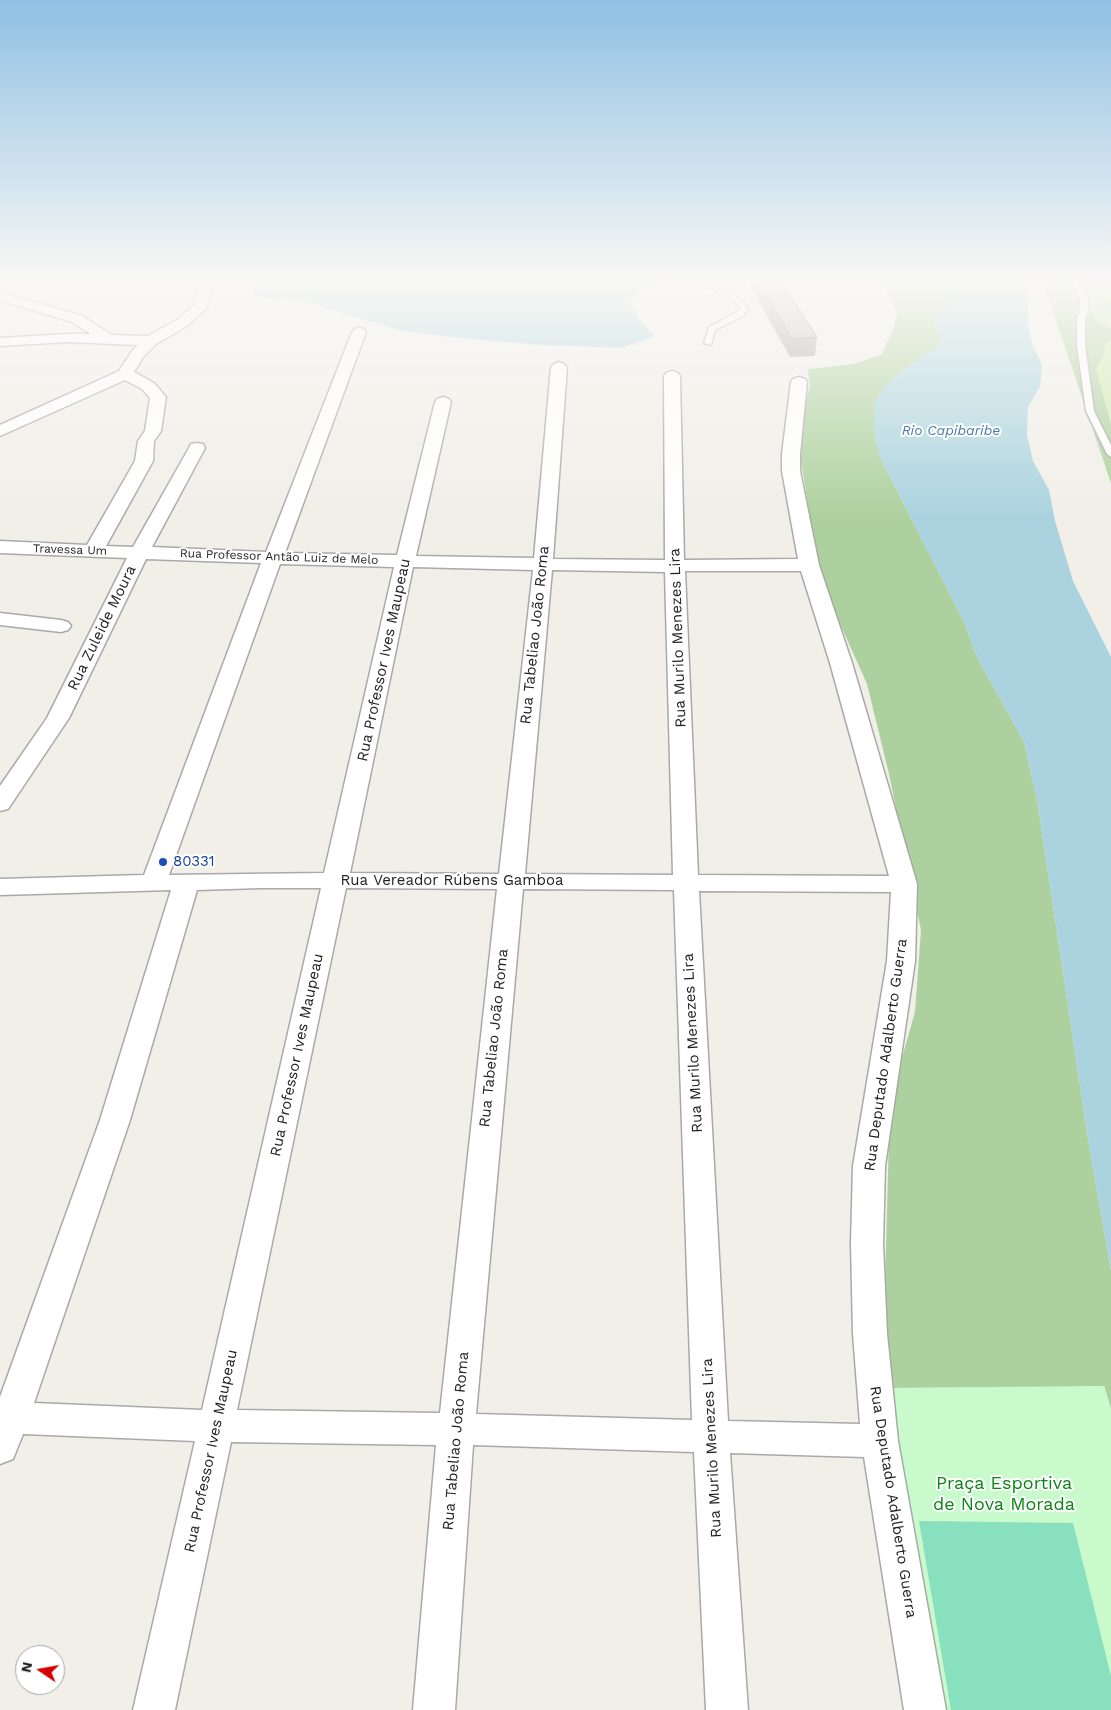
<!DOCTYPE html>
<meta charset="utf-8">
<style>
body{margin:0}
#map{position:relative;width:1111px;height:1710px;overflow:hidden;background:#f2efe9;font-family:"Work Sans",sans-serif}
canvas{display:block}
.north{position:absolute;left:15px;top:1645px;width:50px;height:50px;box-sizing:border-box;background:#fff;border:1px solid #a7a7a7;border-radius:50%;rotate:282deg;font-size:14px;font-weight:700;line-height:20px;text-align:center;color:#222}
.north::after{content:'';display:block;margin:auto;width:18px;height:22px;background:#d40000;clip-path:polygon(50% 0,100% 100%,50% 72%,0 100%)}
</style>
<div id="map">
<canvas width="1111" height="1710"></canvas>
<div class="north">N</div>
</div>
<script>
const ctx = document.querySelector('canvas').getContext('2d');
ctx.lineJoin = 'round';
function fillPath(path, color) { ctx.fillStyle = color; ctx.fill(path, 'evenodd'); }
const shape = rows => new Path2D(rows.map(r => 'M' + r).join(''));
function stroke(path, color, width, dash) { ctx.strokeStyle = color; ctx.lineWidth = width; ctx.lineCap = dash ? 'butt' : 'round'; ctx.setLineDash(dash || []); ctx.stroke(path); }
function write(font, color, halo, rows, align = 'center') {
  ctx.font = font + ' "Work Sans",sans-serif'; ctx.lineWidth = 4; ctx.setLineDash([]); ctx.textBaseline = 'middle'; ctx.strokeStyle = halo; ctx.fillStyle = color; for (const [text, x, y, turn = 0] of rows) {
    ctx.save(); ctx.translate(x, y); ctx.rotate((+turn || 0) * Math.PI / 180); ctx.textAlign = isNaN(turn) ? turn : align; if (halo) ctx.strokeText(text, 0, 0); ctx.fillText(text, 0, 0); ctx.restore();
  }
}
fillPath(shape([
 [1042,279,1111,279,1111,483]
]), '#cdebb0');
fillPath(shape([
 [875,279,946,279,952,294,948,306,938,315,941,337,938,347,913,363,890,381,879,455,965,624,977,657,1024,742,1037,799,1089,1145,1111,1271,1111,1409,1104,1386,882,1393,890,1100,915,1012,921,930,889,774,867,684,836,615,817,558,797,438,810,386,808,369,854,364,882,354,894,326,897,311,885,289],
 [1042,279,1097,279,1095,285,1072,291,1094,313,1096,320,1111,328,1111,340,1105,344,1103,357,1096,369,1111,424,1111,483]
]), '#add19e');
fillPath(shape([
 [1104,1386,1111,1409,1111,1710,936,1710,875,1388]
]), '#c8facc');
fillPath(shape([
 [919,1521,1073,1523,1111,1676,1111,1710,951,1710]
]), '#88e0be');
fillPath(shape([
 [255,279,664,279,668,285,641,289,630,301,637,317,655,336,623,348,542,345,459,338,403,331,308,303,254,297],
 [946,279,1028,279,1028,326,1032,343,1042,365,1040,387,1028,407,1027,435,1033,461,1049,490,1055,521,1073,581,1111,657,1111,1271,1089,1145,1037,799,1024,742,977,657,965,624,879,455,874,431,875,401,890,381,916,361,938,347,941,337,933,324,938,315,948,306,952,295]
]), '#aad3df');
const service = shape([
 [693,279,701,279,740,299,748,309,743,316,715,330,711,345,704,343,709,327,737,312,740,309,735,301,693,279],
 [739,279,757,279,762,281,759,283,742,281,739,279],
 [1077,279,1111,280,1111,284,1081,282,1079,284,1088,299,1088,312,1085,318,1085,345,1094,411,1111,445,1111,457,1107,454,1086,411,1077,345,1077,318,1080,312,1080,299,1072,283,1077,279]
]);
const minor = shape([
 [200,279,214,279,206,309,187,326,156,344,143,357,134,372,154,383,166,397,161,431,154,441,153,461,106,546,133,547,189,448,191,444,197,443,203,444,205,448,152,547,266,552,352,332,354,329,359,328,364,329,366,332,285,553,397,555,435,402,437,399,443,397,449,399,451,402,416,556,534,558,551,367,554,364,559,362,564,364,567,367,553,559,665,560,664,376,666,373,672,371,678,373,680,376,684,560,798,559,782,471,782,454,791,382,793,379,799,377,805,379,807,382,800,454,800,471,819,565,852,663,917,884,915,961,885,1166,883,1244,887,1334,898,1441,946,1710,904,1710,864,1457,730,1453,748,1710,706,1710,694,1452,473,1445,455,1710,413,1710,436,1445,231,1442,175,1710,133,1710,195,1441,23,1434,13,1459,0,1464,0,1397,100,1120,171,890,0,895,0,879,144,875,261,563,146,559,69,718,8,809,0,811,0,786,47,718,127,558,0,553,0,541,87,545,135,461,138,441,145,431,150,398,142,389,125,380,0,436,0,425,119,371,132,351,138,345,67,342,0,346,0,338,67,334,91,334,72,322,0,300,0,292,82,316,112,335,148,336,177,320,194,305,200,279],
 [280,564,394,567,324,873,169,875,280,564],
 [413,567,533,570,499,874,350,873,413,567],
 [552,570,665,572,673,875,525,874,552,570],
 [685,571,801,571,830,663,889,876,698,875,685,571],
 [261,888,321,888,202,1410,34,1403,130,1120,197,890,261,888],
 [346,888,497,889,440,1413,237,1410,346,888],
 [523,889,674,890,692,1420,476,1414,523,889],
 [699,891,891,892,887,961,853,1166,851,1244,853,1334,860,1424,728,1421,699,891],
 [0,613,61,620,68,622,71,626,68,630,61,632,0,625,0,613]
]);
stroke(service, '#a9a9a9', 3);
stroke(minor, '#a9a9a9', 3);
fillPath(service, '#fff');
fillPath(minor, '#fff');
fillPath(shape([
 [751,279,780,279,817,337,815,356,790,357,750,286]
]), '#aba49e');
const building = shape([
 [757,279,780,279,817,337,792,339,757,279]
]);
fillPath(building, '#c7bfb8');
stroke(building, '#8b8681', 1);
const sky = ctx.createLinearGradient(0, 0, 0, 518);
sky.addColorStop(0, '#8fc0e4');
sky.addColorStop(0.54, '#f9f8f5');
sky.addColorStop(1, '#f9f8f500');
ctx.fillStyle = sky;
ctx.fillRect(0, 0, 1111, 518);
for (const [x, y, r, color] of [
 [163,862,5,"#1a4fb4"]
]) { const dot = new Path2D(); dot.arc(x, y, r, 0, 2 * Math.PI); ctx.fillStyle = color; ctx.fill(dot); stroke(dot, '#fff', 2); }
write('12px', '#222', '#fff', [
 ["Travessa Um",70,550,2],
 ["Rua Professor Antão Luiz de Melo",279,557,2]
]);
write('italic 14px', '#4a7aab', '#fff', [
 ["Rio Capibaribe",951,431]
]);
write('15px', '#222', '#fff', [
 ["Rua Zuleide Moura",102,628,-64],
 ["Rua Tabeliao João Roma",535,635,-84],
 ["Rua Murilo Menezes Lira",678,638,-92],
 ["Rua Professor Ives Maupeau",384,660,-78],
 ["Rua Vereador Rúbens Gamboa",452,881],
 ["Rua Tabeliao João Roma",494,1038,-84],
 ["Rua Murilo Menezes Lira",693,1043,-93],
 ["Rua Professor Ives Maupeau",297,1055,-78],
 ["Rua Deputado Adalberto Guerra",886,1055,-82],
 ["Rua Tabeliao João Roma",456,1441,-85],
 ["Rua Murilo Menezes Lira",712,1448,-93],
 ["Rua Professor Ives Maupeau",211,1451,-78],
 ["Rua Deputado Adalberto Guerra",893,1502,81]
]);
write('15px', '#164399', '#fff', [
 ["80331",173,862]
], 'left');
write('18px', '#0c8416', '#fff', [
 ["Praça Esportiva",1004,1484],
 ["de Nova Morada",1004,1505]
]);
</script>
